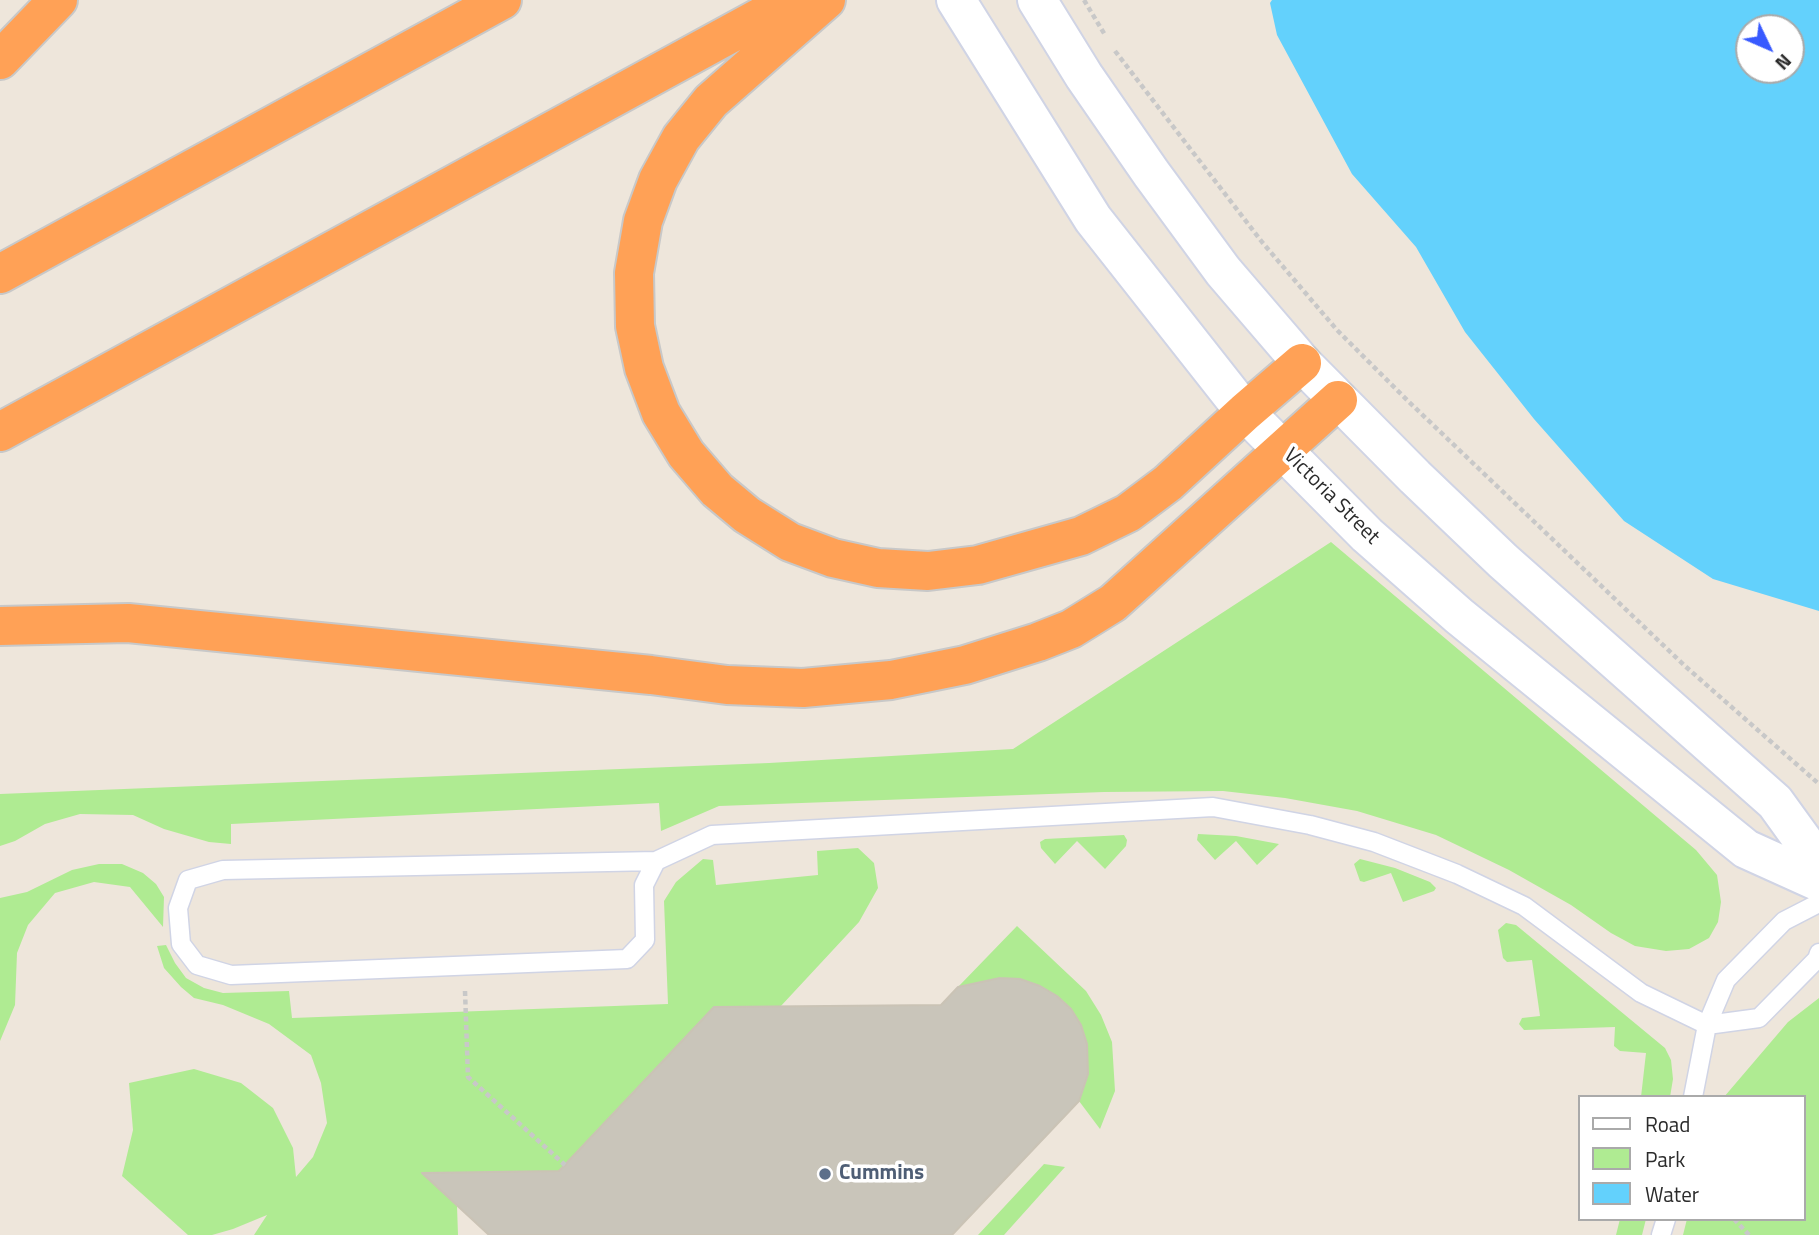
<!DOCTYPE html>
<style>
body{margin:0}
#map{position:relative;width:1819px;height:1235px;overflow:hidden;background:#eee6db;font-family:"Titillium Web",sans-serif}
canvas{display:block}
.legend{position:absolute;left:1578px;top:1095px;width:228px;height:126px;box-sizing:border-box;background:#fff;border:2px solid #aaa;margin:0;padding:9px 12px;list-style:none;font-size:21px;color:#2b2b2b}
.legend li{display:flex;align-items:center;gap:14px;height:35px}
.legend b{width:35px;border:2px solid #aaa}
.north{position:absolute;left:1735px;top:14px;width:70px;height:70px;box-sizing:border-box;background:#fff;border:2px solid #aaa;border-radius:50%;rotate:134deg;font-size:19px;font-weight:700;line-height:28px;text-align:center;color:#2b2b2b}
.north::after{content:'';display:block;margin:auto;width:24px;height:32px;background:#385aff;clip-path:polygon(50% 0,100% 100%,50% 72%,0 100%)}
</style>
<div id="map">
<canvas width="1819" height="1235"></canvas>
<ul class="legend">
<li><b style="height:9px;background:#fff"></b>Road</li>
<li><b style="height:19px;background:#afeb92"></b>Park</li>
<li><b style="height:19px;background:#63d1fc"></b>Water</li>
</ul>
<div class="north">N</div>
</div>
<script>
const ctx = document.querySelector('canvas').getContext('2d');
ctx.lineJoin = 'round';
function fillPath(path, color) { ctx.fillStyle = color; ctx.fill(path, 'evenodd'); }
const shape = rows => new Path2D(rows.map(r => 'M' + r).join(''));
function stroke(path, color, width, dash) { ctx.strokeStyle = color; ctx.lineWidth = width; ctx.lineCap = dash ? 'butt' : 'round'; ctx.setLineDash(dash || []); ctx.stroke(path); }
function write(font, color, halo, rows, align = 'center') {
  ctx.font = font + ' "Titillium Web",sans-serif'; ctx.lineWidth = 7; ctx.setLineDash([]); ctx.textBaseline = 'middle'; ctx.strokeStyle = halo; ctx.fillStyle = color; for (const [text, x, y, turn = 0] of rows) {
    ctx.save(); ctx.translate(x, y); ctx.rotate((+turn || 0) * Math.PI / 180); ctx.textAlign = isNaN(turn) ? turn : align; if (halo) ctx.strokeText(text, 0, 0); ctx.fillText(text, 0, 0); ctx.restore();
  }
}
fillPath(shape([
 [1331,542,1696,850,1717,875,1721,902,1718,922,1709,938,1689,949,1666,951,1635,946,1611,933,1571,905,1509,870,1436,835,1357,811,1285,798,1223,791,1104,792,719,806,661,831,659,803,231,824,231,844,209,842,164,829,133,815,80,814,45,824,15,841,0,846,0,794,769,763,1013,749],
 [1198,834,1236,836,1279,844,1257,865,1236,841,1215,860,1197,840],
 [1124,835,1127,840,1126,846,1105,869,1077,841,1055,864,1041,848,1040,842,1045,839],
 [858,848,874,863,878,888,859,922,780,1007,714,1007,559,1171,423,1173,457,1206,458,1235,254,1235,267,1215,233,1229,212,1235,188,1235,122,1176,133,1130,129,1083,194,1069,241,1083,273,1108,293,1148,296,1177,313,1157,327,1123,321,1083,311,1055,269,1024,223,1005,194,998,181,987,164,968,157,946,166,945,175,963,186,978,204,988,223,993,289,991,292,1018,668,1004,664,901,676,882,703,859,713,860,716,885,818,875,817,851],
 [1360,859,1395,868,1430,882,1436,888,1434,891,1403,902,1391,873,1364,882,1360,881,1354,864],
 [99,864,122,864,143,873,156,884,164,897,163,927,130,887,94,882,55,893,28,925,17,953,15,1005,0,1041,0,898,27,892,72,870],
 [1506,923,1516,925,1665,1048,1671,1060,1673,1079,1670,1097,1641,1097,1646,1053,1620,1051,1614,1046,1615,1027,1524,1030,1519,1024,1522,1018,1540,1016,1532,960,1507,962,1503,958,1498,930],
 [1017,926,1086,991,1101,1015,1112,1042,1115,1091,1100,1129,1079,1101,1088,1074,1087,1044,1081,1025,1071,1009,1057,996,1040,986,1020,979,1000,978,958,987],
 [1819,998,1819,1235,1683,1235,1687,1219,1803,1219,1803,1097,1724,1097,1788,1022],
 [1044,1164,1065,1167,1004,1235,978,1235],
 [1620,1219,1646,1219,1642,1235,1616,1235]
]), '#afeb92');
fillPath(shape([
 [1272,0,1819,0,1819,611,1713,579,1624,521,1534,419,1465,332,1416,247,1352,174,1277,35,1270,3],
 [1749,28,1791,28,1791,70,1749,70]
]), '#63d1fc');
const building = shape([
 [1000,978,1020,979,1040,986,1057,996,1071,1009,1081,1025,1087,1044,1088,1074,1079,1101,952,1235,489,1235,422,1173,559,1171,714,1007,941,1005,958,987,1000,978]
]);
fillPath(building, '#c9c5ba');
stroke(building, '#cac3b5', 2);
const service = shape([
 [656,861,644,885,645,940,627,959,231,975,197,965,181,944,178,908,188,880,223,870,656,861,712,835,1213,807,1310,825,1374,842,1457,874,1524,906,1641,993,1707,1025,1693,1097],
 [1819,903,1784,921,1726,980,1707,1025,1759,1018,1817,959,1819,953],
 [1661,1235,1666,1219]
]);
const tertiary = shape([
 [956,0,1093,219,1245,412,1367,535,1459,616,1746,849,1819,882],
 [1037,0,1084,76,1151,173,1223,271,1302,363,1415,477,1503,561,1775,802,1819,863]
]);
const motorway = shape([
 [826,0,711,101,681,138,658,180,643,221,634,273,635,326,644,368,661,413,686,454,717,490,747,515,790,542,833,558,878,568,928,571,978,565,1081,536,1128,513,1168,483,1245,412,1302,363],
 [0,60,58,0],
 [0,274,502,0],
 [0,432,792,0],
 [0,626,128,623,651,675,727,685,803,688,891,680,965,665,1038,642,1071,629,1113,603,1338,400]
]);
stroke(service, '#d0d4e5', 21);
stroke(tertiary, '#d0d4e5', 42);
stroke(motorway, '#c8c8c8', 42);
stroke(shape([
 [1084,0,1105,35],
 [1115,51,1262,242,1337,330,1408,401,1685,666,1819,784],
 [465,991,468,1077,565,1165],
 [1734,1219,1749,1235]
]), '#c8c8c8', 4.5, [5, 3.5]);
stroke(service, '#fff', 18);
stroke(tertiary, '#fff', 38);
stroke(motorway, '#ffa156', 38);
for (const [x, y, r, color] of [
 [825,1174,7,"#5c6f8a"]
]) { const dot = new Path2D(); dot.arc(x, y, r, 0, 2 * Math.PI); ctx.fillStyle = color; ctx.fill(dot); stroke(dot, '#fff', 2.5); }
write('21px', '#2b2b2b', '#fff', [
 ["Victoria Street",1331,497,45]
]);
write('bold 21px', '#4e5e75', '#fff', [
 ["Cummins",839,1174]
], 'left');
</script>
